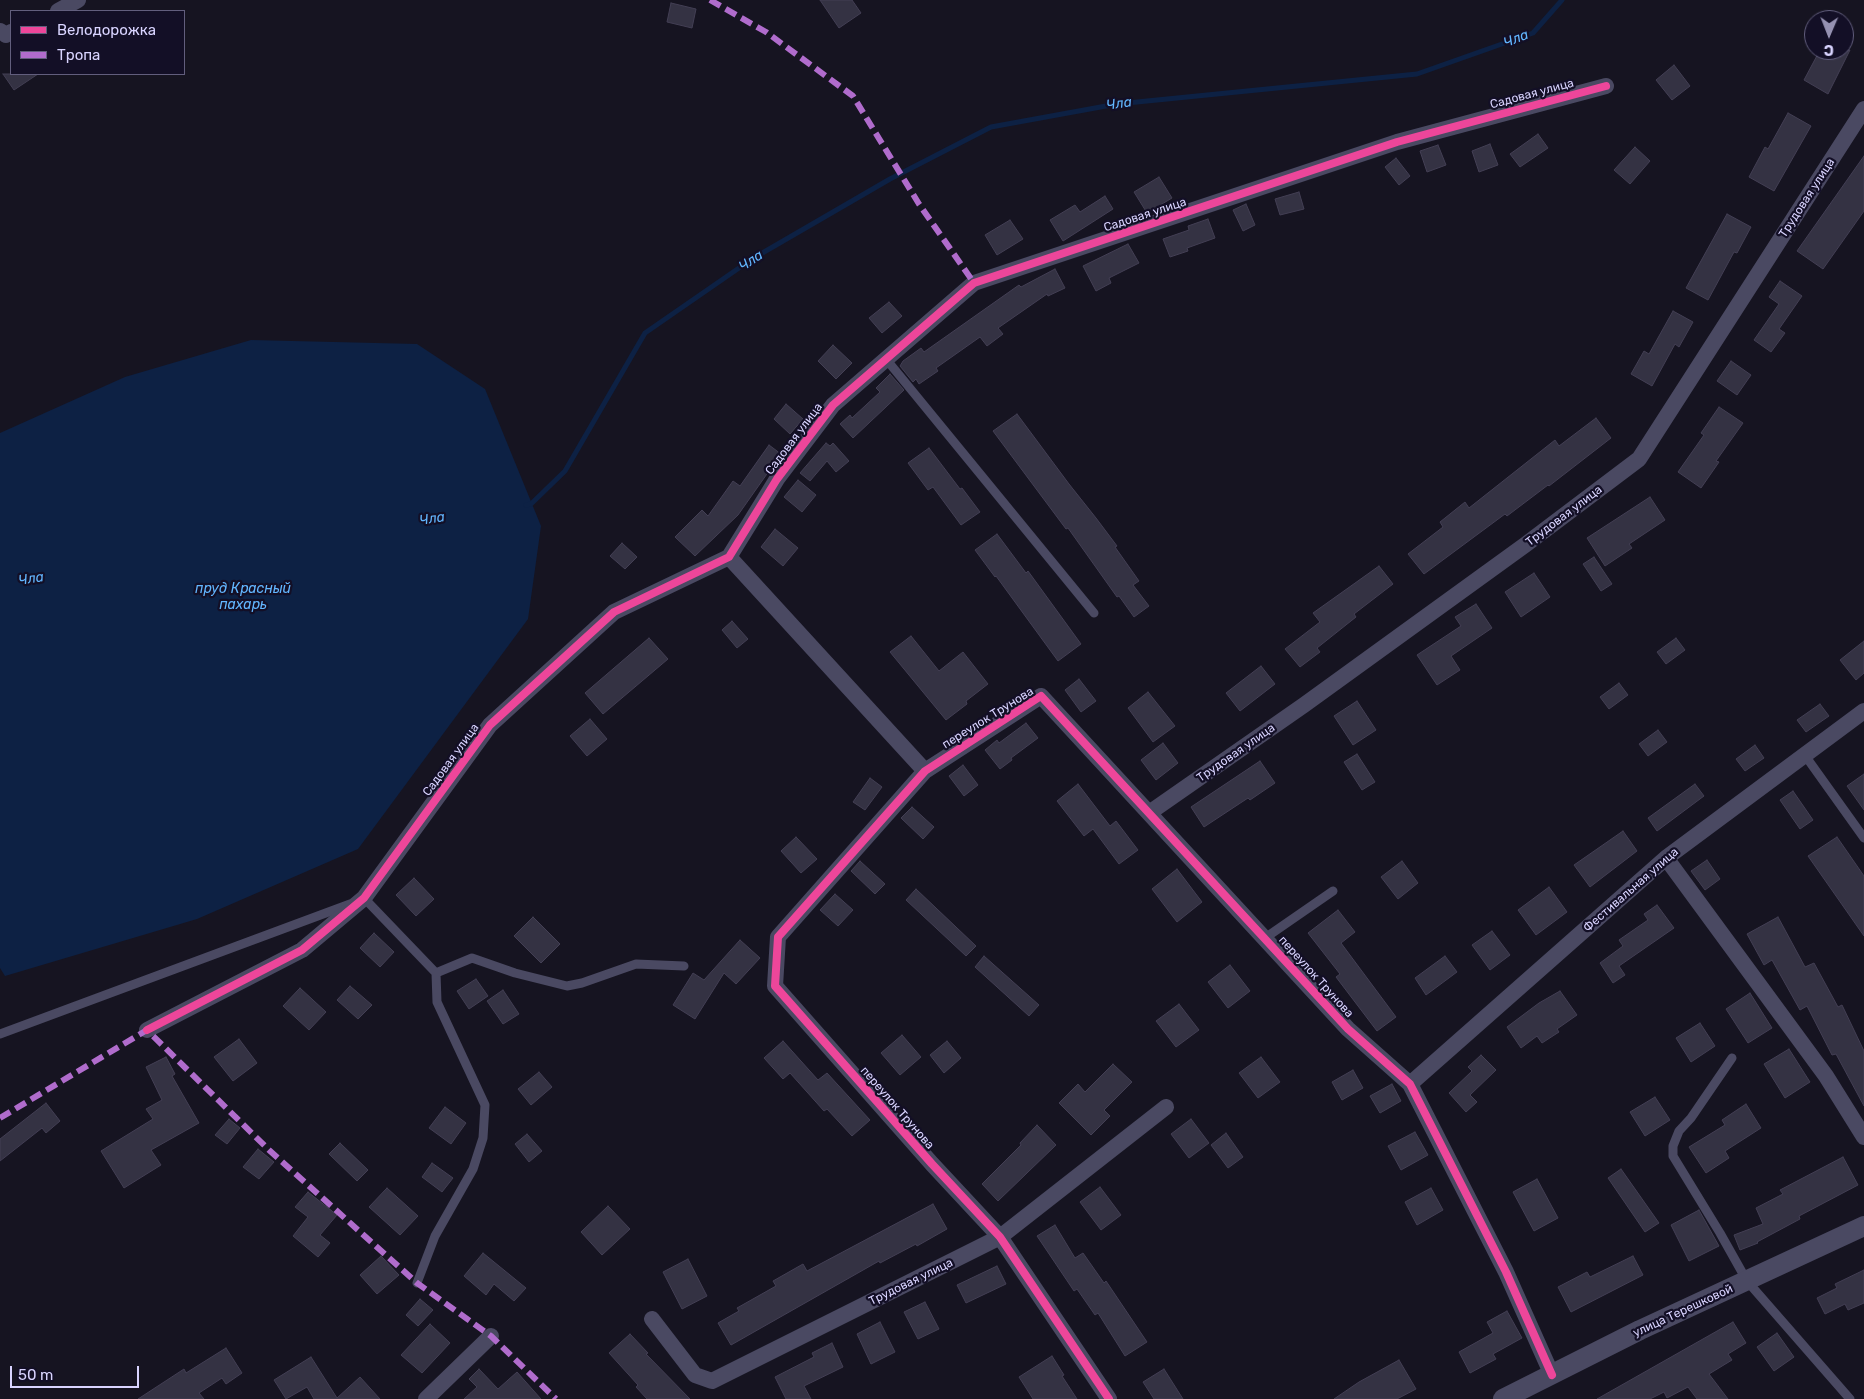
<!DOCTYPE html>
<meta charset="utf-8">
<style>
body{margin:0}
#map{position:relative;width:1864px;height:1399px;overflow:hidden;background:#161421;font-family:Rubik,sans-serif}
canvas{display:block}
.legend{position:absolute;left:10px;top:10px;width:175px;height:65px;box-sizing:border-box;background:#130f26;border:1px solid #625e7d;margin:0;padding:6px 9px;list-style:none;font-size:15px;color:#d9d4ff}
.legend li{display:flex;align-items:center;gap:10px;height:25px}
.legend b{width:25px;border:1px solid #625e7d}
.north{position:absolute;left:1804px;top:10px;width:50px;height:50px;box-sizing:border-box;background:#130f26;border:1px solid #625e7d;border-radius:50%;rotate:181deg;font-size:14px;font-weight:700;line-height:20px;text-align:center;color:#d9d4ff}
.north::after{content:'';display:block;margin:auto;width:18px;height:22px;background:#9591b1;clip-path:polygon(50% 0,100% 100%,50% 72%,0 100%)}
.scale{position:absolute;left:10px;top:1366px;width:129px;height:22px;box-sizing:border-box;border:2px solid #d9d4ff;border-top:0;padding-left:6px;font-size:15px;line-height:18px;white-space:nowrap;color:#d9d4ff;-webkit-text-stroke:4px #130f26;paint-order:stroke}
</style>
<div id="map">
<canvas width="1864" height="1399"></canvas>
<ul class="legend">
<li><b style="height:6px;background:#ed469a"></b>Велодорожка</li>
<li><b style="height:6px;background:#b06ccc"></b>Тропа</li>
</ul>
<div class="north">С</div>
<div class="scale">50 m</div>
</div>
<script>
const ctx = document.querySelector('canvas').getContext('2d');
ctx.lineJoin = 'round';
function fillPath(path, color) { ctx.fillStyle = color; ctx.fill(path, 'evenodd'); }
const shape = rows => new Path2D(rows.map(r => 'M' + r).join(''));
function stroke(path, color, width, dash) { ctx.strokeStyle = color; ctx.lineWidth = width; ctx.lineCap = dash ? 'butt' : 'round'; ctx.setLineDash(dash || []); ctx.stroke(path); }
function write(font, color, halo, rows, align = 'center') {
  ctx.font = font + ' Rubik,sans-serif'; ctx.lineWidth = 4.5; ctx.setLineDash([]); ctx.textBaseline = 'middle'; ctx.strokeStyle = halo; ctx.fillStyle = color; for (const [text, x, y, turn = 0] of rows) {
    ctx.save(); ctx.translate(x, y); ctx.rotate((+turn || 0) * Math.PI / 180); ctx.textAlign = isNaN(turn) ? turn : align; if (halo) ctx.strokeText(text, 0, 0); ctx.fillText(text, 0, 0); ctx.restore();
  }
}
fillPath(shape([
 [251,340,417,344,485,389,541,526,528,619,358,849,197,919,5,976,0,968,0,433,125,377]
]), '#0d2144');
stroke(shape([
 [526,505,531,504,565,471,645,333,752,259,890,179,991,127,1117,104,1417,74,1533,33,1562,0]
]), '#0d2144', 5);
const building = shape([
 [820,0,852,0,861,13,839,28,820,0],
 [671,3,696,9,692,28,667,22,671,3],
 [1820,50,1850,50,1828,94,1804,80,1820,50],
 [1674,65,1690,86,1672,100,1656,80,1674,65],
 [3,74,38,74,14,90,3,74],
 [1788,113,1811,126,1774,191,1749,177,1765,147,1768,149,1788,113],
 [1538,134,1548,148,1520,167,1510,154,1538,134],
 [1490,144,1498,165,1479,172,1472,151,1490,144],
 [1438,145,1446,165,1427,172,1420,151,1438,145],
 [1635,147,1650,161,1630,184,1614,170,1635,147],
 [1864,156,1864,211,1823,269,1797,251,1864,156],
 [1396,158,1410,176,1399,185,1385,167,1396,158],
 [1159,177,1172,198,1147,213,1134,192,1159,177],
 [1299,192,1304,209,1280,215,1275,199,1299,192],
 [1105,196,1113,209,1063,241,1050,220,1075,205,1080,212,1105,196],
 [1246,204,1255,225,1243,231,1233,210,1246,204],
 [1727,214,1751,227,1737,253,1734,252,1708,300,1686,288,1727,214],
 [1208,219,1215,238,1187,248,1188,251,1170,257,1163,239,1189,230,1188,226,1208,219],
 [1010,220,1023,239,997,255,985,235,1010,220],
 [1128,244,1139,263,1109,278,1111,283,1096,291,1083,266,1128,244],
 [1055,269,1065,288,1048,296,1047,294,998,328,1003,334,987,346,980,337,936,368,938,371,919,384,916,379,913,382,900,366,903,361,921,348,924,352,1019,285,1021,287,1055,269],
 [1780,281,1802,296,1779,329,1785,333,1771,352,1754,340,1779,304,1769,297,1780,281],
 [889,302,902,316,882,333,869,318,889,302],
 [1673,311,1693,322,1679,347,1675,344,1652,386,1631,374,1644,351,1649,354,1673,311],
 [833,345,852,363,836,379,818,361,833,345],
 [1731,361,1751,375,1737,395,1717,381,1731,361],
 [890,374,904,390,853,438,840,424,850,415,852,418,880,392,876,388,890,374],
 [786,404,803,419,790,434,774,419,786,404],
 [1719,407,1743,423,1716,461,1719,462,1701,488,1678,472,1704,435,1701,433,1719,407],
 [1017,414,1069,484,1096,518,1117,546,1115,547,1139,581,1133,585,1149,606,1134,617,1119,596,1117,597,1068,528,1066,529,993,431,1017,414],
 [1596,418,1611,438,1549,486,1548,485,1507,516,1505,514,1424,574,1408,554,1443,527,1440,522,1465,502,1469,508,1555,440,1559,446,1596,418],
 [826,443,830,446,833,443,849,461,836,472,827,461,810,481,800,473,826,443],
 [769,445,781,454,738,515,695,556,675,537,702,510,708,516,733,481,740,486,769,445],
 [929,448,960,489,962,488,980,512,961,525,933,487,928,490,908,463,929,448],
 [798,480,816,495,802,512,784,497,798,480],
 [1650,497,1665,520,1629,544,1632,548,1605,566,1587,538,1650,497],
 [775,529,798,548,783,566,761,547,775,529],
 [997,534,1026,573,1028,571,1081,644,1058,661,996,576,995,577,975,550,997,534],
 [622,543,637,557,625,569,610,556,622,543],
 [1594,557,1612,584,1601,591,1583,564,1594,557],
 [1379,566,1393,584,1354,614,1356,617,1317,648,1320,652,1300,667,1285,649,1320,622,1313,613,1379,566],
 [1534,573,1550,597,1521,617,1505,592,1534,573],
 [1476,604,1492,628,1451,656,1460,670,1437,685,1417,655,1461,626,1455,617,1476,604],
 [732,621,748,639,737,648,722,630,732,621],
 [911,636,939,671,963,652,988,684,966,701,967,704,946,720,890,652,911,636],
 [649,638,668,659,603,714,585,693,649,638],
 [1676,638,1685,650,1666,664,1657,652,1676,638],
 [1864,641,1864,673,1856,680,1840,660,1864,641],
 [1261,666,1275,684,1240,711,1226,693,1261,666],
 [1079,679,1096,701,1081,712,1065,690,1079,679],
 [1619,683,1628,695,1609,709,1600,697,1619,683],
 [1148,692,1175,726,1153,742,1128,708,1148,692],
 [1357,701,1376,730,1353,745,1334,716,1357,701],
 [1820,704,1829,716,1806,732,1797,720,1820,704],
 [590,719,607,739,587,756,570,736,590,719],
 [1026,723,1038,738,1011,758,1012,760,1000,769,985,750,997,740,999,743,1026,723],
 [1658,730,1667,742,1648,756,1639,744,1658,730],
 [1163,743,1178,763,1156,780,1141,760,1163,743],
 [1755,745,1764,758,1745,771,1736,759,1755,745],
 [1357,754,1375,782,1362,790,1344,762,1357,754],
 [1260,761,1275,783,1250,800,1248,798,1204,827,1191,807,1260,761],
 [963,765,978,785,964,796,949,776,963,765],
 [1864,774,1864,810,1847,786,1864,774],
 [870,778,882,787,865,810,853,802,870,778],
 [1078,784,1110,826,1116,821,1138,850,1119,864,1093,829,1084,836,1057,801,1078,784],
 [1695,784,1704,796,1657,831,1648,818,1695,784],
 [1793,791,1813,820,1800,829,1780,800,1793,791],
 [912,807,934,827,923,839,901,818,912,807],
 [1623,831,1637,851,1590,887,1574,865,1623,831],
 [796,837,817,859,801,873,781,851,796,837],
 [1837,837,1864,876,1864,936,1808,856,1837,837],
 [1707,860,1720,879,1705,890,1691,871,1707,860],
 [860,861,885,884,875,894,851,871,860,861],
 [1402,861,1418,883,1398,899,1381,877,1402,861],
 [1177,869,1202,902,1177,922,1152,889,1177,869],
 [414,878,434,899,416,916,396,895,414,878],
 [1549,887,1567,912,1536,935,1518,910,1549,887],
 [916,889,976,946,966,956,906,900,916,889],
 [835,894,853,910,838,926,820,910,835,894],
 [1657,905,1674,928,1619,966,1625,975,1613,983,1600,963,1623,946,1619,940,1648,920,1644,914,1657,905],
 [1338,910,1355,932,1341,943,1396,1017,1377,1031,1336,977,1340,974,1308,933,1338,910],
 [533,917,560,944,541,963,514,936,533,917],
 [1778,917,1805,967,1814,963,1838,1007,1842,1005,1864,1051,1864,1106,1836,1054,1832,1055,1807,1006,1800,1010,1772,960,1764,965,1747,934,1778,917],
 [1492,931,1510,955,1490,970,1472,945,1492,931],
 [374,933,394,952,380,967,360,948,374,933],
 [740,940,760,958,736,984,724,973,695,1019,673,1005,693,973,704,980,740,940],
 [984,956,1039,1005,1029,1016,975,967,984,956],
 [1445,956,1457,972,1426,995,1415,978,1445,956],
 [1230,965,1250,991,1228,1008,1208,982,1230,965],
 [476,979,488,996,469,1009,457,991,476,979],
 [350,986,372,1005,358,1019,337,1000,350,986],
 [300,988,326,1012,309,1030,283,1006,300,988],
 [503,990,519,1014,503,1024,487,1001,503,990],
 [1560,991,1577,1015,1557,1029,1559,1032,1542,1043,1537,1036,1521,1048,1507,1027,1539,1003,1560,991],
 [1750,993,1772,1028,1748,1043,1726,1009,1750,993],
 [1179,1004,1199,1030,1176,1047,1156,1021,1179,1004],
 [1700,1023,1715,1046,1691,1062,1676,1038,1700,1023],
 [902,1035,921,1057,900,1075,881,1053,902,1035],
 [239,1039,257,1063,233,1081,214,1057,239,1039],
 [783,1041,818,1080,827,1073,870,1120,852,1136,827,1109,824,1111,790,1073,783,1079,764,1058,783,1041],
 [947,1041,961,1058,944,1073,930,1055,947,1041],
 [1789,1049,1810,1082,1785,1098,1764,1064,1789,1049],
 [1481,1055,1496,1070,1470,1095,1477,1102,1466,1112,1449,1093,1472,1071,1468,1067,1481,1055],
 [166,1057,175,1074,172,1076,199,1123,151,1150,161,1165,124,1188,101,1151,153,1119,146,1109,162,1100,146,1067,166,1057],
 [1261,1057,1280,1082,1258,1098,1239,1073,1261,1057],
 [1113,1064,1132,1082,1104,1110,1110,1116,1091,1135,1059,1103,1078,1084,1085,1092,1113,1064],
 [1353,1070,1363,1088,1342,1100,1332,1082,1353,1070],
 [539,1072,552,1087,531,1105,518,1089,539,1072],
 [1392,1084,1401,1101,1380,1113,1370,1096,1392,1084],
 [1655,1097,1670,1120,1645,1136,1630,1112,1655,1097],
 [46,1103,60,1121,46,1133,42,1128,0,1161,0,1139,46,1103],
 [1746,1104,1761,1128,1725,1151,1729,1158,1706,1173,1689,1147,1725,1125,1722,1120,1746,1104],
 [445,1107,466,1123,451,1144,429,1128,445,1107],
 [229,1119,240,1128,227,1144,215,1135,229,1119],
 [1191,1119,1209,1143,1189,1158,1171,1134,1191,1119],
 [1037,1125,1056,1145,998,1201,982,1184,1021,1145,1020,1143,1037,1125],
 [1415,1132,1428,1155,1401,1170,1388,1146,1415,1132],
 [1226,1133,1243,1157,1228,1168,1211,1145,1226,1133],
 [527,1134,542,1151,529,1162,515,1144,527,1134],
 [340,1143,368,1170,357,1181,329,1154,340,1143],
 [258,1149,274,1162,259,1179,243,1167,258,1149],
 [1843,1157,1858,1185,1799,1216,1800,1219,1757,1242,1758,1243,1740,1250,1734,1235,1763,1224,1756,1208,1783,1194,1780,1190,1843,1157],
 [432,1163,453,1178,442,1192,422,1177,432,1163],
 [1621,1169,1659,1223,1645,1232,1608,1178,1621,1169],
 [1537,1179,1558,1218,1534,1231,1513,1192,1537,1179],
 [1100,1187,1121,1215,1101,1230,1080,1202,1100,1187],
 [387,1188,418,1216,400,1235,369,1207,387,1188],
 [1431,1188,1443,1210,1417,1225,1405,1202,1431,1188],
 [308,1192,337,1215,320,1235,330,1243,318,1257,293,1236,308,1217,295,1207,308,1192],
 [933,1204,947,1229,917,1246,916,1244,880,1263,879,1261,731,1345,718,1323,739,1311,737,1308,776,1286,773,1281,803,1264,807,1271,933,1204],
 [608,1206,630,1229,602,1255,581,1232,608,1206],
 [1699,1210,1719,1246,1689,1261,1671,1225,1699,1210],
 [1055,1225,1075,1258,1083,1253,1104,1283,1106,1281,1147,1342,1125,1356,1098,1313,1095,1315,1077,1289,1074,1291,1037,1236,1055,1225],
 [483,1253,526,1288,514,1301,494,1284,486,1295,464,1276,483,1253],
 [381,1256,399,1275,377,1294,360,1275,381,1256],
 [1633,1256,1643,1275,1571,1312,1558,1287,1587,1272,1590,1277,1633,1256],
 [688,1259,707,1296,682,1309,663,1272,688,1259],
 [997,1266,1006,1284,966,1303,957,1285,997,1266],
 [1864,1270,1864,1303,1848,1310,1845,1304,1825,1314,1817,1298,1837,1288,1835,1284,1864,1270],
 [420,1299,433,1310,418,1326,406,1315,420,1299],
 [925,1302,939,1329,918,1339,904,1312,925,1302],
 [1507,1311,1522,1338,1493,1354,1496,1359,1470,1373,1459,1352,1493,1333,1487,1322,1507,1311],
 [880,1322,895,1352,871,1364,857,1334,880,1322],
 [1733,1322,1746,1343,1728,1354,1732,1360,1709,1374,1728,1399,1697,1399,1688,1387,1667,1398,1664,1392,1650,1399,1597,1399,1733,1322],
 [430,1324,450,1343,422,1373,401,1355,430,1324],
 [1777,1333,1794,1357,1774,1371,1757,1347,1777,1333],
 [630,1334,648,1353,646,1354,690,1399,647,1399,636,1387,638,1385,609,1353,630,1334],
 [832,1343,843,1367,804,1386,811,1399,786,1399,775,1377,814,1357,812,1353,832,1343],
 [226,1348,242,1373,226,1384,222,1378,199,1393,204,1399,138,1399,184,1369,186,1373,226,1348],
 [1052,1356,1064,1375,1062,1376,1077,1399,1033,1399,1019,1377,1052,1356],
 [311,1357,337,1398,360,1377,380,1399,314,1399,307,1387,286,1399,274,1380,311,1357],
 [1399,1360,1416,1389,1397,1399,1334,1399,1359,1382,1399,1360],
 [479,1369,498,1389,517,1372,541,1399,464,1399,477,1387,469,1379,479,1369],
 [1164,1369,1183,1399,1154,1399,1143,1382,1164,1369]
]);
fillPath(building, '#343243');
stroke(building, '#433f54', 1);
stroke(shape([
 [886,359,1094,613],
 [1804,754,1864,838],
 [362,899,364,898,436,973,437,1002,485,1105,483,1138,473,1169,435,1236,417,1283],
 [1265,938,1333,891],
 [436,973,472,958,515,973,567,986,582,983,636,964,684,966],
 [0,1034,350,904],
 [1732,1058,1691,1118,1679,1131,1673,1146,1673,1156,1720,1233,1747,1281,1850,1399]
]), '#4a4962', 9);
stroke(shape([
 [58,11,78,0],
 [0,31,6,35,11,32],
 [729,557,925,771],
 [1149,813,1304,705,1525,545,1639,459,1864,109],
 [1666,858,1826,1076,1864,1137],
 [147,1030,302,950,364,898,490,725,614,612,729,557,777,479,833,405,974,283,1397,142,1606,86],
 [1410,1084,1666,858,1864,711],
 [652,1319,695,1375,712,1381,1000,1237,1166,1107],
 [426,1399,491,1336],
 [1109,1399,1000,1237,932,1164,775,986,778,937,925,771,1041,696,1348,1029,1410,1084,1506,1272,1552,1375]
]), '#4a4962', 16);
stroke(shape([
 [1503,1399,1640,1330,1864,1226]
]), '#4a4962', 20);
stroke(shape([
 [710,0,766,32,853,96,919,204,974,283],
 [0,1118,147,1030,269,1150,417,1283,491,1336,556,1399]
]), '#b06ccc', 6, [12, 6]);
stroke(shape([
 [147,1030,302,950,364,898,490,725,614,612,729,557,777,479,833,405,974,283,1397,142,1606,86],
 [1109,1399,1000,1237,932,1164,775,986,778,937,925,771,1041,696,1348,1029,1410,1084,1506,1272,1552,1375]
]), '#ed469a', 8);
write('12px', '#d9d4ff', '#130f26', [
 ["Садовая улица",1532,94,-15],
 ["Трудовая улица",1807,198,-57],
 ["Садовая улица",1145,215,-18],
 ["Садовая улица",794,439,-53],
 ["Трудовая улица",1564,516,-37],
 ["переулок Трунова",988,718,-32],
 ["Трудовая улица",1236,753,-35],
 ["Садовая улица",451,760,-54],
 ["Фестивальная улица",1631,890,-41],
 ["переулок Трунова",1316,977,48],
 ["переулок Трунова",897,1108,49],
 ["Трудовая улица",911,1282,-26],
 ["улица Терешковой",1683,1311,-25]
]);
write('italic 14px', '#62b6ff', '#130f26', [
 ["Чла",1516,39,-21],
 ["Чла",1119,104,-8],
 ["Чла",751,261,-33],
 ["Чла",432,519,-9],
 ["Чла",31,579,-9],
 ["пруд Красный",243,589],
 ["пахарь",243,605]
]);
</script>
